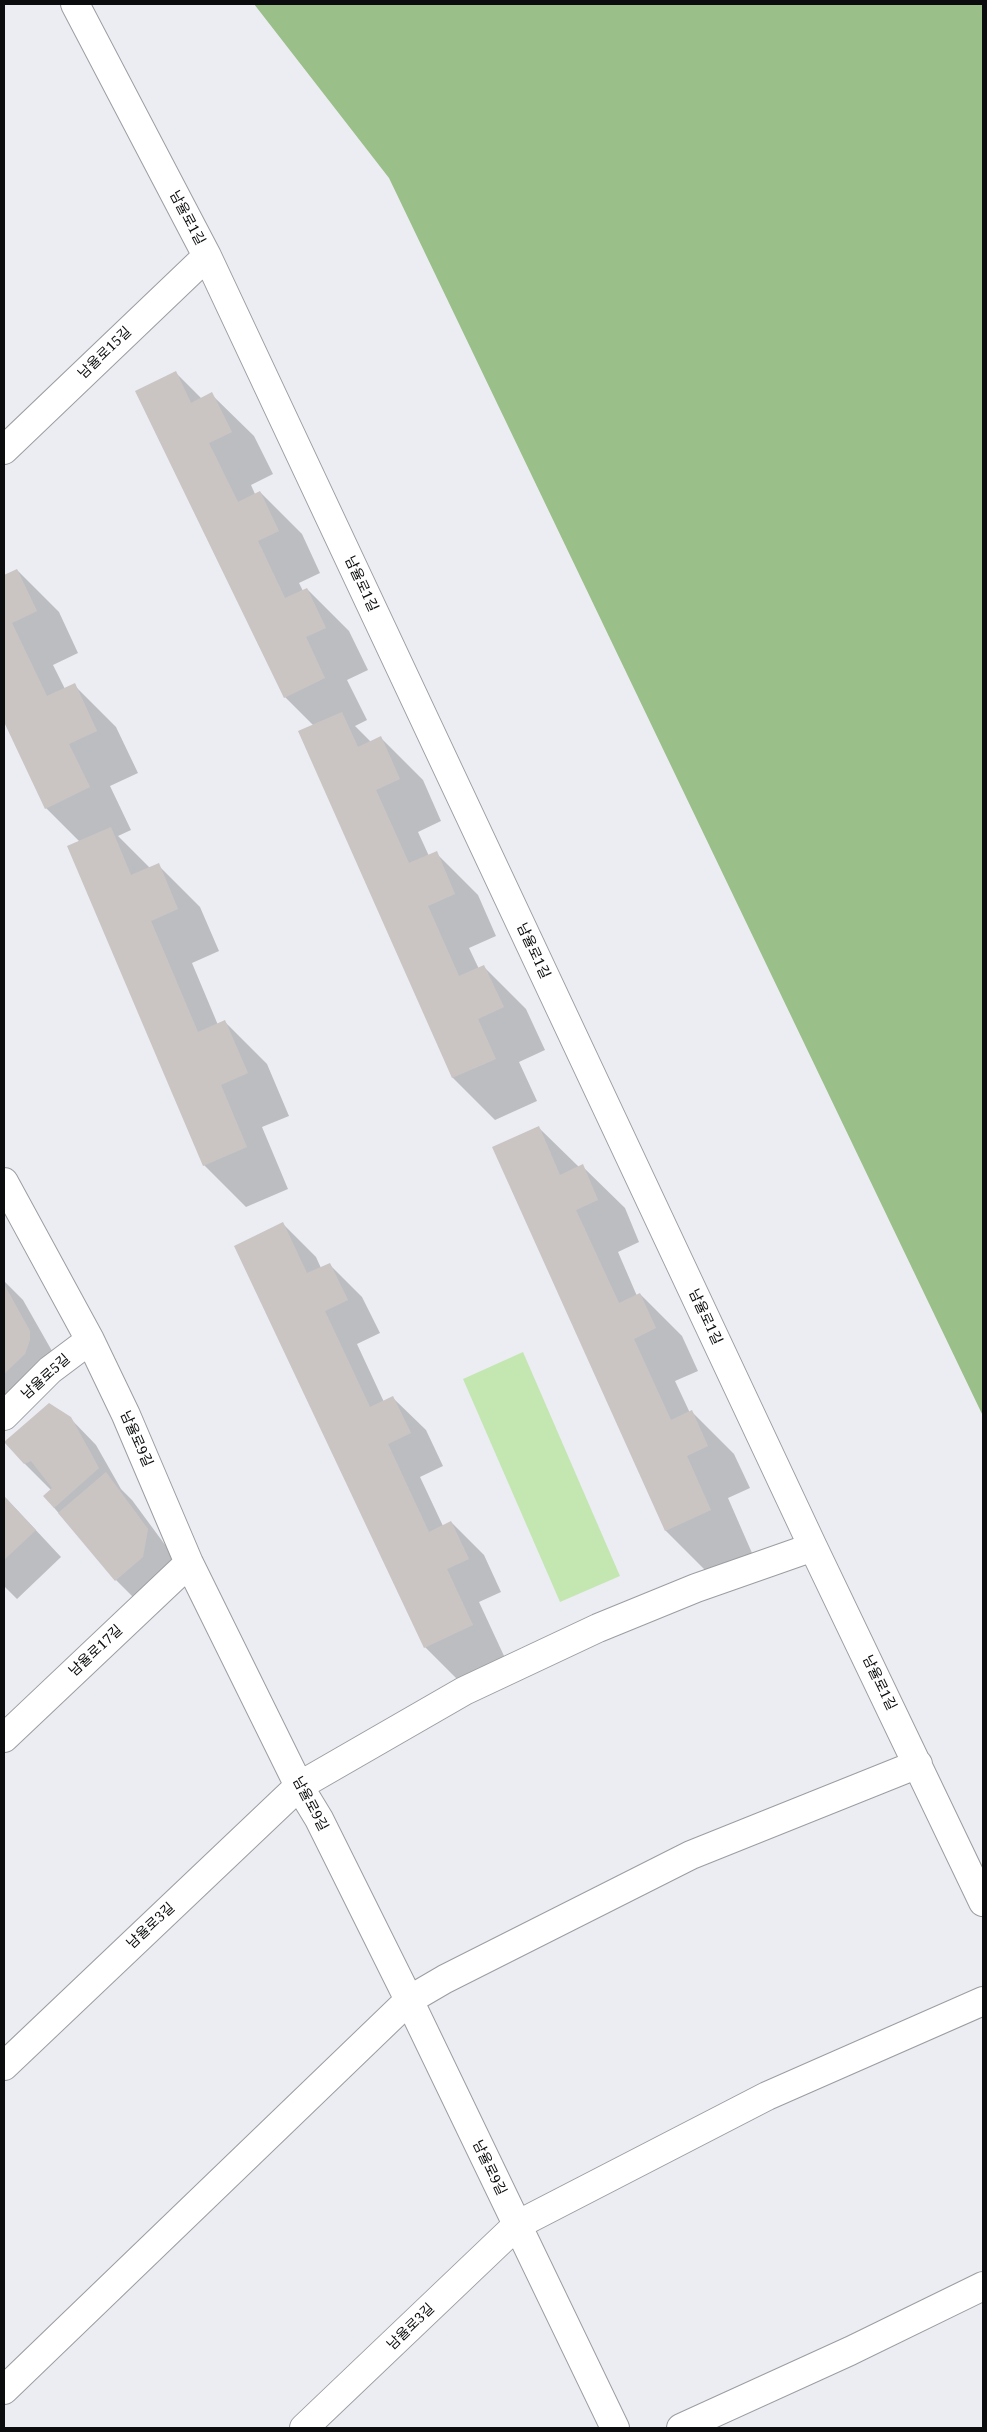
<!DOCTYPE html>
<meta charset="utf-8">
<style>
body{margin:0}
#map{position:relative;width:987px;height:2432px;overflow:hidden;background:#ebedf2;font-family:"Noto Serif",serif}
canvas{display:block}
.frame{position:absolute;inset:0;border:5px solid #0b0c0d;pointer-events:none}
</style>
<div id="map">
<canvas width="987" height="2432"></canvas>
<div class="frame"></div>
</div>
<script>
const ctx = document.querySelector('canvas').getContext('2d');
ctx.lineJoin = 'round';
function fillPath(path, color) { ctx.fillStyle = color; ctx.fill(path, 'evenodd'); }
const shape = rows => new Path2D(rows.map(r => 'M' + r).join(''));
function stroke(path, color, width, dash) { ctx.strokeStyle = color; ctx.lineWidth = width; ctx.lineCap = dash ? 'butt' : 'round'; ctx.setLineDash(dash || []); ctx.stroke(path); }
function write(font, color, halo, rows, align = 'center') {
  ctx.font = font + ' "Noto Serif","Noto Sans KR",serif'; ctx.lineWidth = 4; ctx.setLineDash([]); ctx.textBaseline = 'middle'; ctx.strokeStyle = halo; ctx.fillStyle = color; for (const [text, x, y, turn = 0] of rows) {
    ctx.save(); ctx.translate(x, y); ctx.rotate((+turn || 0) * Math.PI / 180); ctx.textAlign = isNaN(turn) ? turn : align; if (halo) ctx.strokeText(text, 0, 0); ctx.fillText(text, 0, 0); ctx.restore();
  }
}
fillPath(shape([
 [523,1352,620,1576,560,1602,463,1379]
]), '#c4e7b2');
fillPath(shape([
 [254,4,983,4,983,1416,389,178]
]), '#9bbf89');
fillPath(shape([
 [175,372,202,399,211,394,254,436,273,474,251,485,255,494,260,492,302,534,320,573,299,583,303,591,307,589,349,631,368,670,347,680,367,720,355,726,371,742,381,738,423,780,441,821,418,832,429,856,436,853,478,895,496,936,469,948,479,969,484,967,526,1009,545,1050,519,1062,537,1101,495,1120,453,1078,300,732,314,726,285,697,136,392],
 [17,570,59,612,78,653,53,665,65,689,74,685,116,727,138,773,110,786,131,830,118,836,150,868,158,865,200,907,219,951,192,963,218,1025,225,1022,267,1064,289,1116,262,1127,288,1189,246,1207,204,1165,80,842,46,808,4,719,4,576],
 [538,1127,579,1167,582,1166,625,1208,639,1242,618,1252,637,1296,640,1294,682,1336,698,1371,675,1381,690,1413,692,1412,734,1454,750,1488,728,1498,752,1553,708,1573,666,1531,494,1147],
 [283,1224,316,1257,321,1268,329,1264,362,1297,380,1333,357,1344,384,1402,393,1398,426,1430,443,1466,420,1477,443,1526,451,1522,484,1555,501,1592,479,1602,505,1658,458,1680,425,1647],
 [4,1281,23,1300,56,1358,4,1426],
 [70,1418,96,1445,121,1489,132,1500,174,1557,168,1584,142,1606,116,1580,44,1496,51,1490,24,1463],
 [4,1496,61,1557,17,1599,4,1586]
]), '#0003');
fillPath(shape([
 [176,371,191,403,212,392,232,432,209,443,238,502,260,491,279,531,258,541,285,598,307,588,326,628,306,637,325,678,284,698,135,391],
 [17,569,37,611,12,623,47,696,75,683,97,731,69,744,90,787,45,809,4,722,4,575],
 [342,712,358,747,381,736,400,779,376,790,409,863,437,851,455,894,428,906,459,976,484,965,504,1007,478,1019,496,1059,452,1078,298,731],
 [111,827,131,875,159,863,178,909,151,921,198,1032,225,1020,248,1073,221,1085,247,1147,203,1166,67,846],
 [539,1126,560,1175,583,1164,598,1200,576,1210,619,1303,640,1293,656,1328,634,1339,671,1420,692,1410,708,1446,687,1456,711,1510,665,1531,492,1147],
 [283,1222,307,1273,330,1263,348,1300,325,1311,370,1407,393,1396,411,1433,388,1444,429,1532,451,1521,469,1559,447,1569,473,1625,424,1648,234,1246],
 [4,1284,30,1331,30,1340,25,1354,4,1374],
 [49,1403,71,1417,99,1468,54,1508,43,1496,52,1488,31,1461,24,1464,4,1442],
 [106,1472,148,1529,143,1557,115,1581,58,1513],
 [4,1496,36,1530,4,1560]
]), '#cac5c3');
const minor = shape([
 [75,4,207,256,813,1547,983,1902],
 [4,450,207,256],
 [4,1182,90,1340,126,1415,189,1563,299,1786,319,1819,409,2000,615,2428],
 [4,1416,50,1370,90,1340],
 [4,1738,189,1563],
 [4,2066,299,1786,464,1691,598,1628,696,1588,813,1547],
 [4,2390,409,2000,445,1979,691,1855,918,1764],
 [304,2428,517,2225,767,2096,983,2001],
 [681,2428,850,2351,983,2286]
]);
stroke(minor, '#9b9da1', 30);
stroke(minor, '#fff', 28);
write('14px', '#0b0c0d', '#fff', [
 ["남율로1길",187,218,62],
 ["남율로15길",105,353,-44],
 ["남율로1길",361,584,65],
 ["남율로1길",533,951,65],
 ["남율로1길",705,1317,65],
 ["남율로5길",46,1377,-42],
 ["남율로9길",136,1439,66],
 ["남율로17길",96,1651,-43],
 ["남율로1길",879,1683,64],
 ["남율로9길",310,1804,62],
 ["남율로3길",151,1926,-43],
 ["남율로9길",489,2168,64],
 ["남율로3길",411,2327,-44]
]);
</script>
